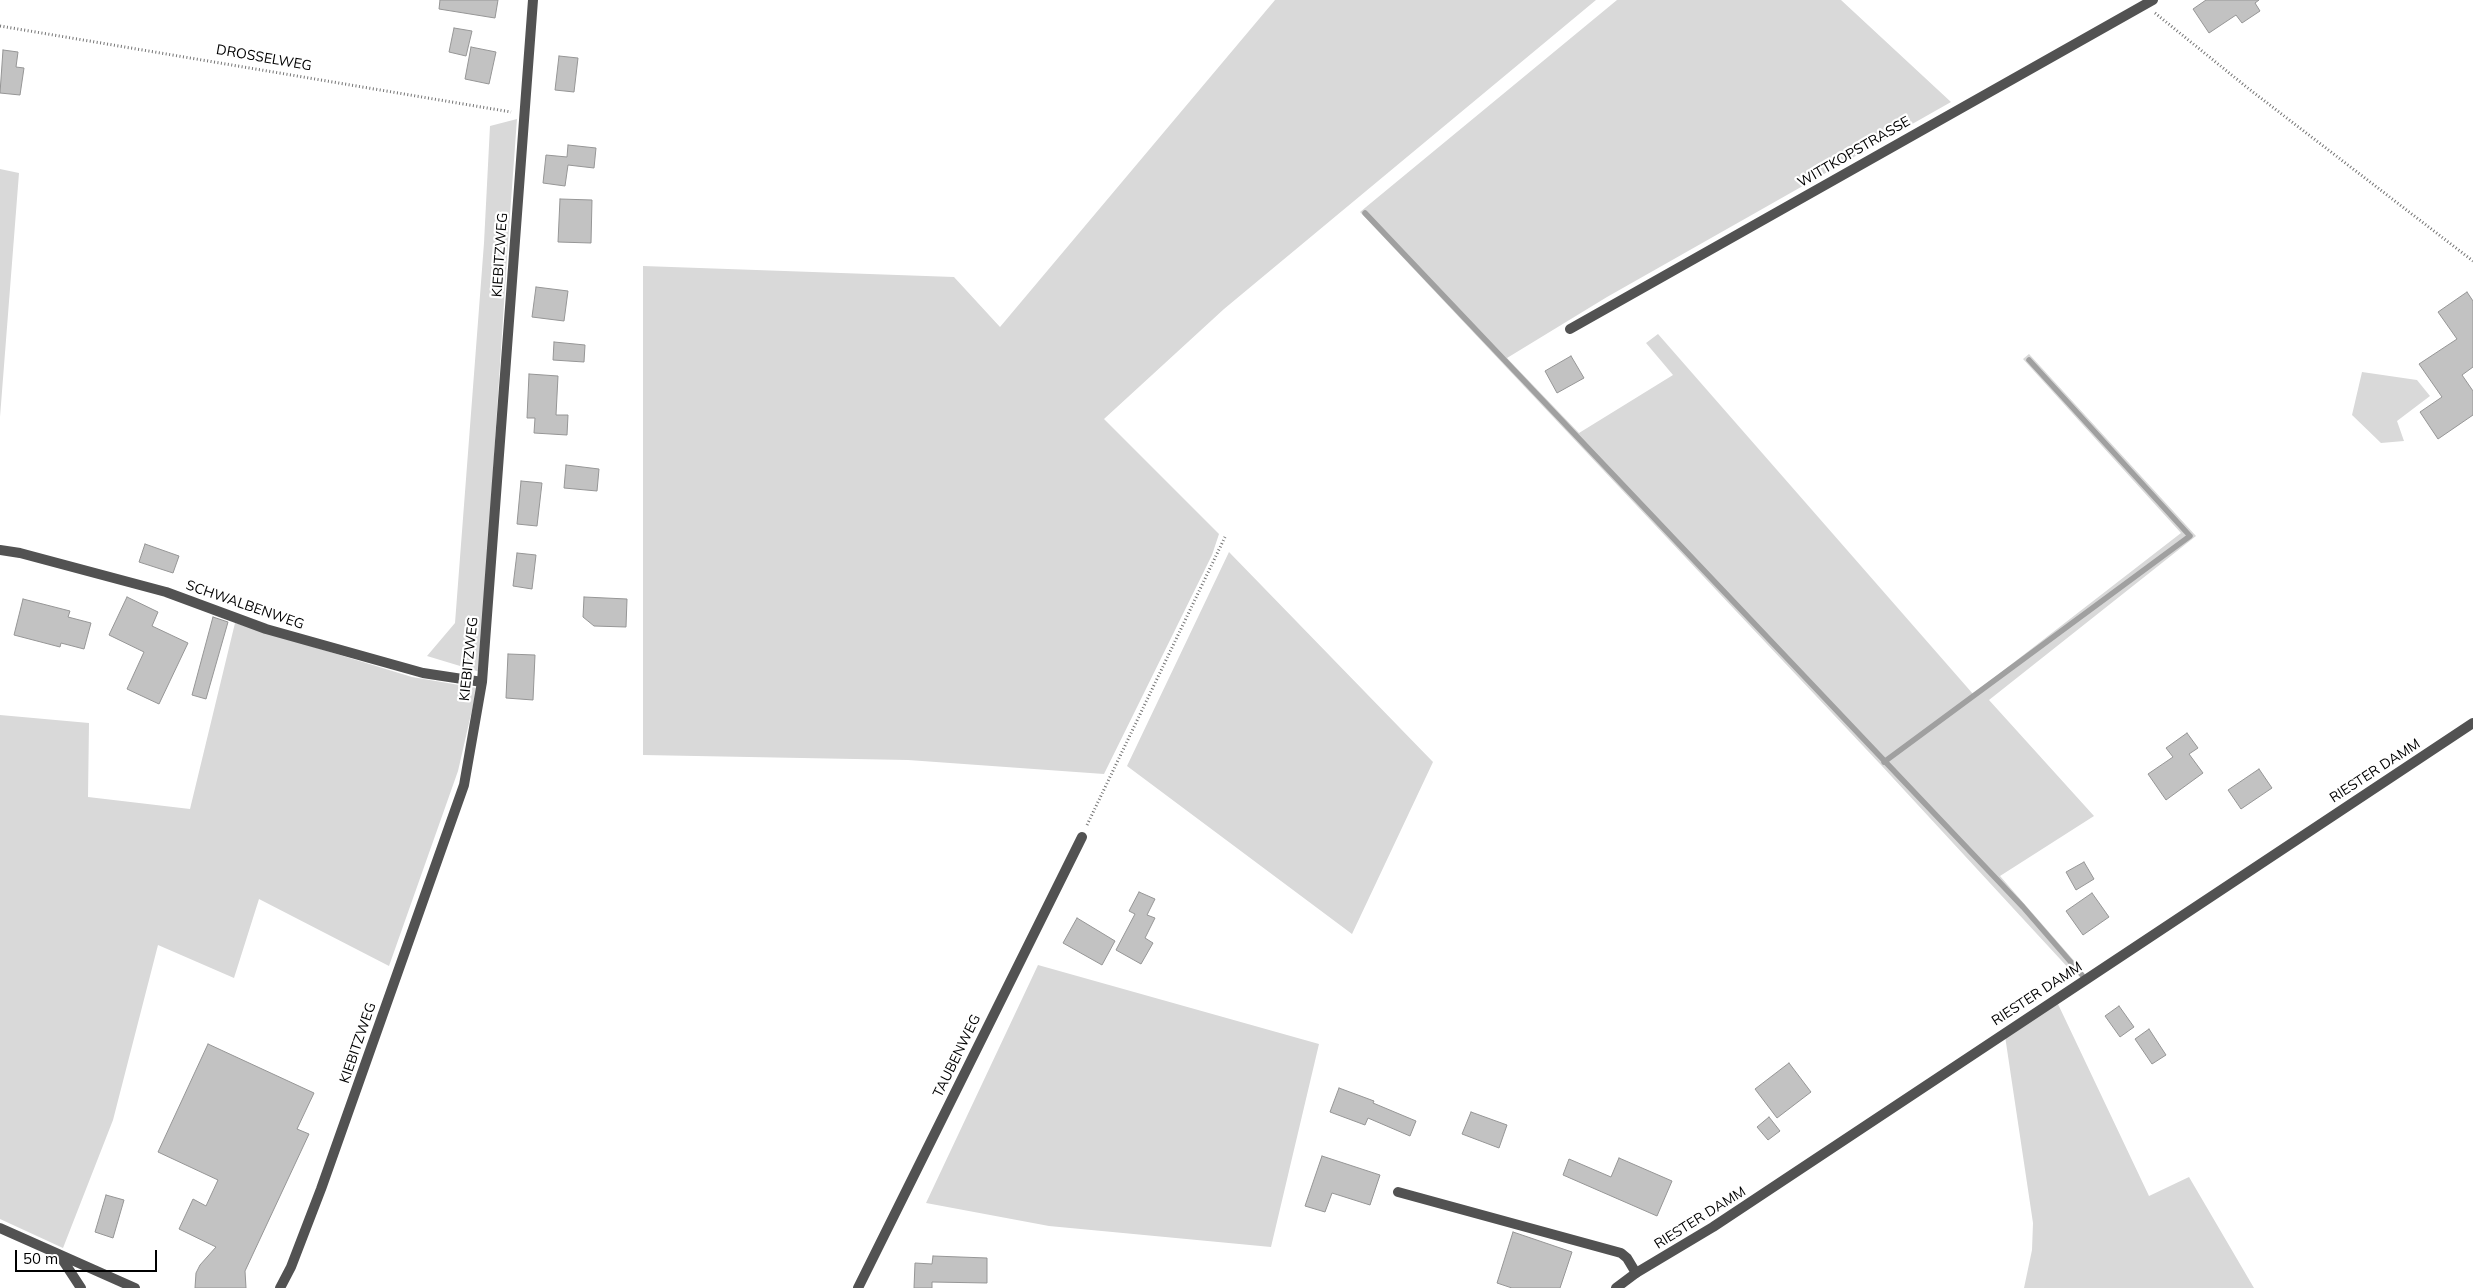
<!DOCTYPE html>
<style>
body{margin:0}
#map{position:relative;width:2473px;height:1288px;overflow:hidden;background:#fff;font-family:Mulish,sans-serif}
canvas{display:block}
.scale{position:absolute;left:15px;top:1250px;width:142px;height:22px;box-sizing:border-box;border:2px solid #000;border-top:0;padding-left:6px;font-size:15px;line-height:18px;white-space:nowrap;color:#000;-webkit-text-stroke:4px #fff;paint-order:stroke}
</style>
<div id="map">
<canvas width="2473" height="1288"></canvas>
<div class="scale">50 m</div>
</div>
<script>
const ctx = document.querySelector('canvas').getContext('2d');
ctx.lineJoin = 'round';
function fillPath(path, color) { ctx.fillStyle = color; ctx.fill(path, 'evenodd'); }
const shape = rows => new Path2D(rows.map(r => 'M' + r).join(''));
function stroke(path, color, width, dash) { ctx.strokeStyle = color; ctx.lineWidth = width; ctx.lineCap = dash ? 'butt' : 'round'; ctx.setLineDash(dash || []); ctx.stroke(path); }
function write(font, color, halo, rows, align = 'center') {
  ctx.font = font + ' Mulish,sans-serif'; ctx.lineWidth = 4.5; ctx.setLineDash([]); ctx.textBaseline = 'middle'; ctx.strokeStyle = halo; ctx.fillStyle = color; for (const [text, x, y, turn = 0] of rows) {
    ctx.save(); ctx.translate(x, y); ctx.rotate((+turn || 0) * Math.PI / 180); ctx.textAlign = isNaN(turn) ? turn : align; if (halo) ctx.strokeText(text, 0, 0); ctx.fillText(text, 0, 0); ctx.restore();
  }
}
fillPath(shape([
 [1275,0,1596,0,1224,309,1104,419,1219,534,1212,555,1104,774,908,760,643,755,643,266,954,277,1000,327],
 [1617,0,1841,0,1951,102,1607,297,1507,358,1579,433,1673,375,1646,343,1658,334,1973,694,2181,533,2023,359,2029,354,2196,536,1989,700,2094,816,2000,876,2083,971,2072,972,1881,765,1360,212],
 [517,119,508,242,480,672,427,656,455,623,484,243,490,126],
 [0,169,19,173,0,417],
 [2362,372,2417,380,2430,396,2397,421,2404,441,2381,443,2352,415],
 [1229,552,1433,762,1352,934,1127,766],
 [235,623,412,677,477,688,458,771,389,966,259,899,234,978,158,945,113,1120,63,1248,0,1219,0,715,89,723,88,797,190,809],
 [1038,965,1319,1044,1271,1247,1049,1226,926,1203],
 [2057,1002,2149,1196,2189,1177,2254,1288,2024,1288,2032,1250,2033,1223,2005,1036]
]), '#d9d9d9');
stroke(shape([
 [1365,213,2023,907,2082,975],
 [1884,762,2190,536,2029,360]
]), '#a0a0a0', 5.5);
const building = shape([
 [440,0,498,0,495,18,439,9,440,0],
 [2206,0,2259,0,2255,3,2260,11,2242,23,2236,15,2209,33,2193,9,2206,0],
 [454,28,472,31,466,56,449,52,454,28],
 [471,47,496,52,489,84,465,79,471,47],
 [3,50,18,52,16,67,24,68,20,95,0,93,3,50],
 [559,56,578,58,574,92,555,90,559,56],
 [568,145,596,148,594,168,568,165,565,186,543,183,546,155,567,157,568,145],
 [560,199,592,200,591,243,558,242,560,199],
 [536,287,568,291,564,321,532,317,536,287],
 [2467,292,2473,301,2473,367,2462,375,2473,391,2473,415,2438,439,2420,412,2442,397,2419,364,2457,339,2438,312,2467,292],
 [554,342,585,345,584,362,553,360,554,342],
 [1571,356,1584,378,1557,393,1545,371,1571,356],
 [529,374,558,376,556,415,568,415,567,435,534,433,535,418,527,418,529,374],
 [566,465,599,469,597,491,564,488,566,465],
 [521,481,542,483,537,526,517,524,521,481],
 [145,544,179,556,173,573,139,562,145,544],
 [517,553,536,555,532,589,513,586,517,553],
 [127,597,158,612,152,626,188,643,159,704,127,689,144,652,109,635,127,597],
 [584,597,627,599,626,627,594,626,583,617,584,597],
 [23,599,70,611,68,617,91,623,84,649,61,643,60,647,14,635,23,599],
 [213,617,228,622,206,699,192,695,213,617],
 [508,654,535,655,533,700,506,698,508,654],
 [2187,733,2198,748,2189,754,2203,773,2166,800,2148,774,2173,757,2166,748,2187,733],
 [2259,769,2272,788,2241,809,2228,790,2259,769],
 [2084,862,2094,879,2076,890,2066,872,2084,862],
 [1139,892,1155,899,1147,915,1155,918,1145,938,1153,943,1141,964,1116,950,1135,914,1129,911,1139,892],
 [2092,893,2109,917,2083,935,2066,911,2092,893],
 [1077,918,1115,941,1102,965,1063,943,1077,918],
 [2119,1006,2134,1027,2120,1037,2105,1016,2119,1006],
 [2149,1029,2166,1055,2152,1064,2135,1039,2149,1029],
 [208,1044,314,1093,297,1129,309,1134,245,1271,246,1288,195,1288,196,1273,200,1265,216,1247,179,1229,193,1199,206,1206,218,1180,158,1152,208,1044],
 [1789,1063,1811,1092,1777,1118,1755,1089,1789,1063],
 [1339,1088,1374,1101,1373,1103,1416,1121,1410,1136,1368,1118,1365,1125,1330,1112,1339,1088],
 [1471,1112,1507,1125,1499,1148,1462,1134,1471,1112],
 [1769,1117,1780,1131,1768,1140,1757,1127,1769,1117],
 [1322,1156,1380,1175,1370,1205,1332,1193,1325,1212,1305,1206,1322,1156],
 [1619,1158,1672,1181,1657,1216,1563,1175,1569,1159,1611,1177,1619,1158],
 [106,1195,124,1200,113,1238,95,1232,106,1195],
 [1513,1232,1572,1252,1560,1288,1512,1288,1497,1283,1513,1232],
 [933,1256,987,1258,987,1283,932,1282,932,1288,914,1288,915,1263,932,1264,933,1256]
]);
fillPath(building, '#c2c2c2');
stroke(building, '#969696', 1);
stroke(shape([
 [2155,13,2249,89,2473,261],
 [0,26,511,112],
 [1087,825,1225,537]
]), '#747474', 3, [1, 2.5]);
stroke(shape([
 [1398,1192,1621,1253,1627,1258,1636,1273],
 [858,1288,1082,837]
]), '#525252', 10);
stroke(shape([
 [1570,329,2153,0],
 [0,550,20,553,166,592,266,629,423,673,482,682],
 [0,1228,135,1288],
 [60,1256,81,1288],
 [280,1288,291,1267,321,1189,464,785,482,682,533,0],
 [1616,1288,1636,1273,1713,1227,2473,723]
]), '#525252', 10);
write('14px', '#000', '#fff', [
 ["DROSSELWEG",264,58,10],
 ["WITTKOPSTRASSE",1854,152,-30],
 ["KIEBITZWEG",500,255,-86],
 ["SCHWALBENWEG",245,605,19],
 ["KIEBITZWEG",469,659,-84],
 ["RIESTER DAMM",2375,771,-33],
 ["RIESTER DAMM",2037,994,-33],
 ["KIEBITZWEG",358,1043,-71],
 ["TAUBENWEG",957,1056,-64],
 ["RIESTER DAMM",1700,1218,-32]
]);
</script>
